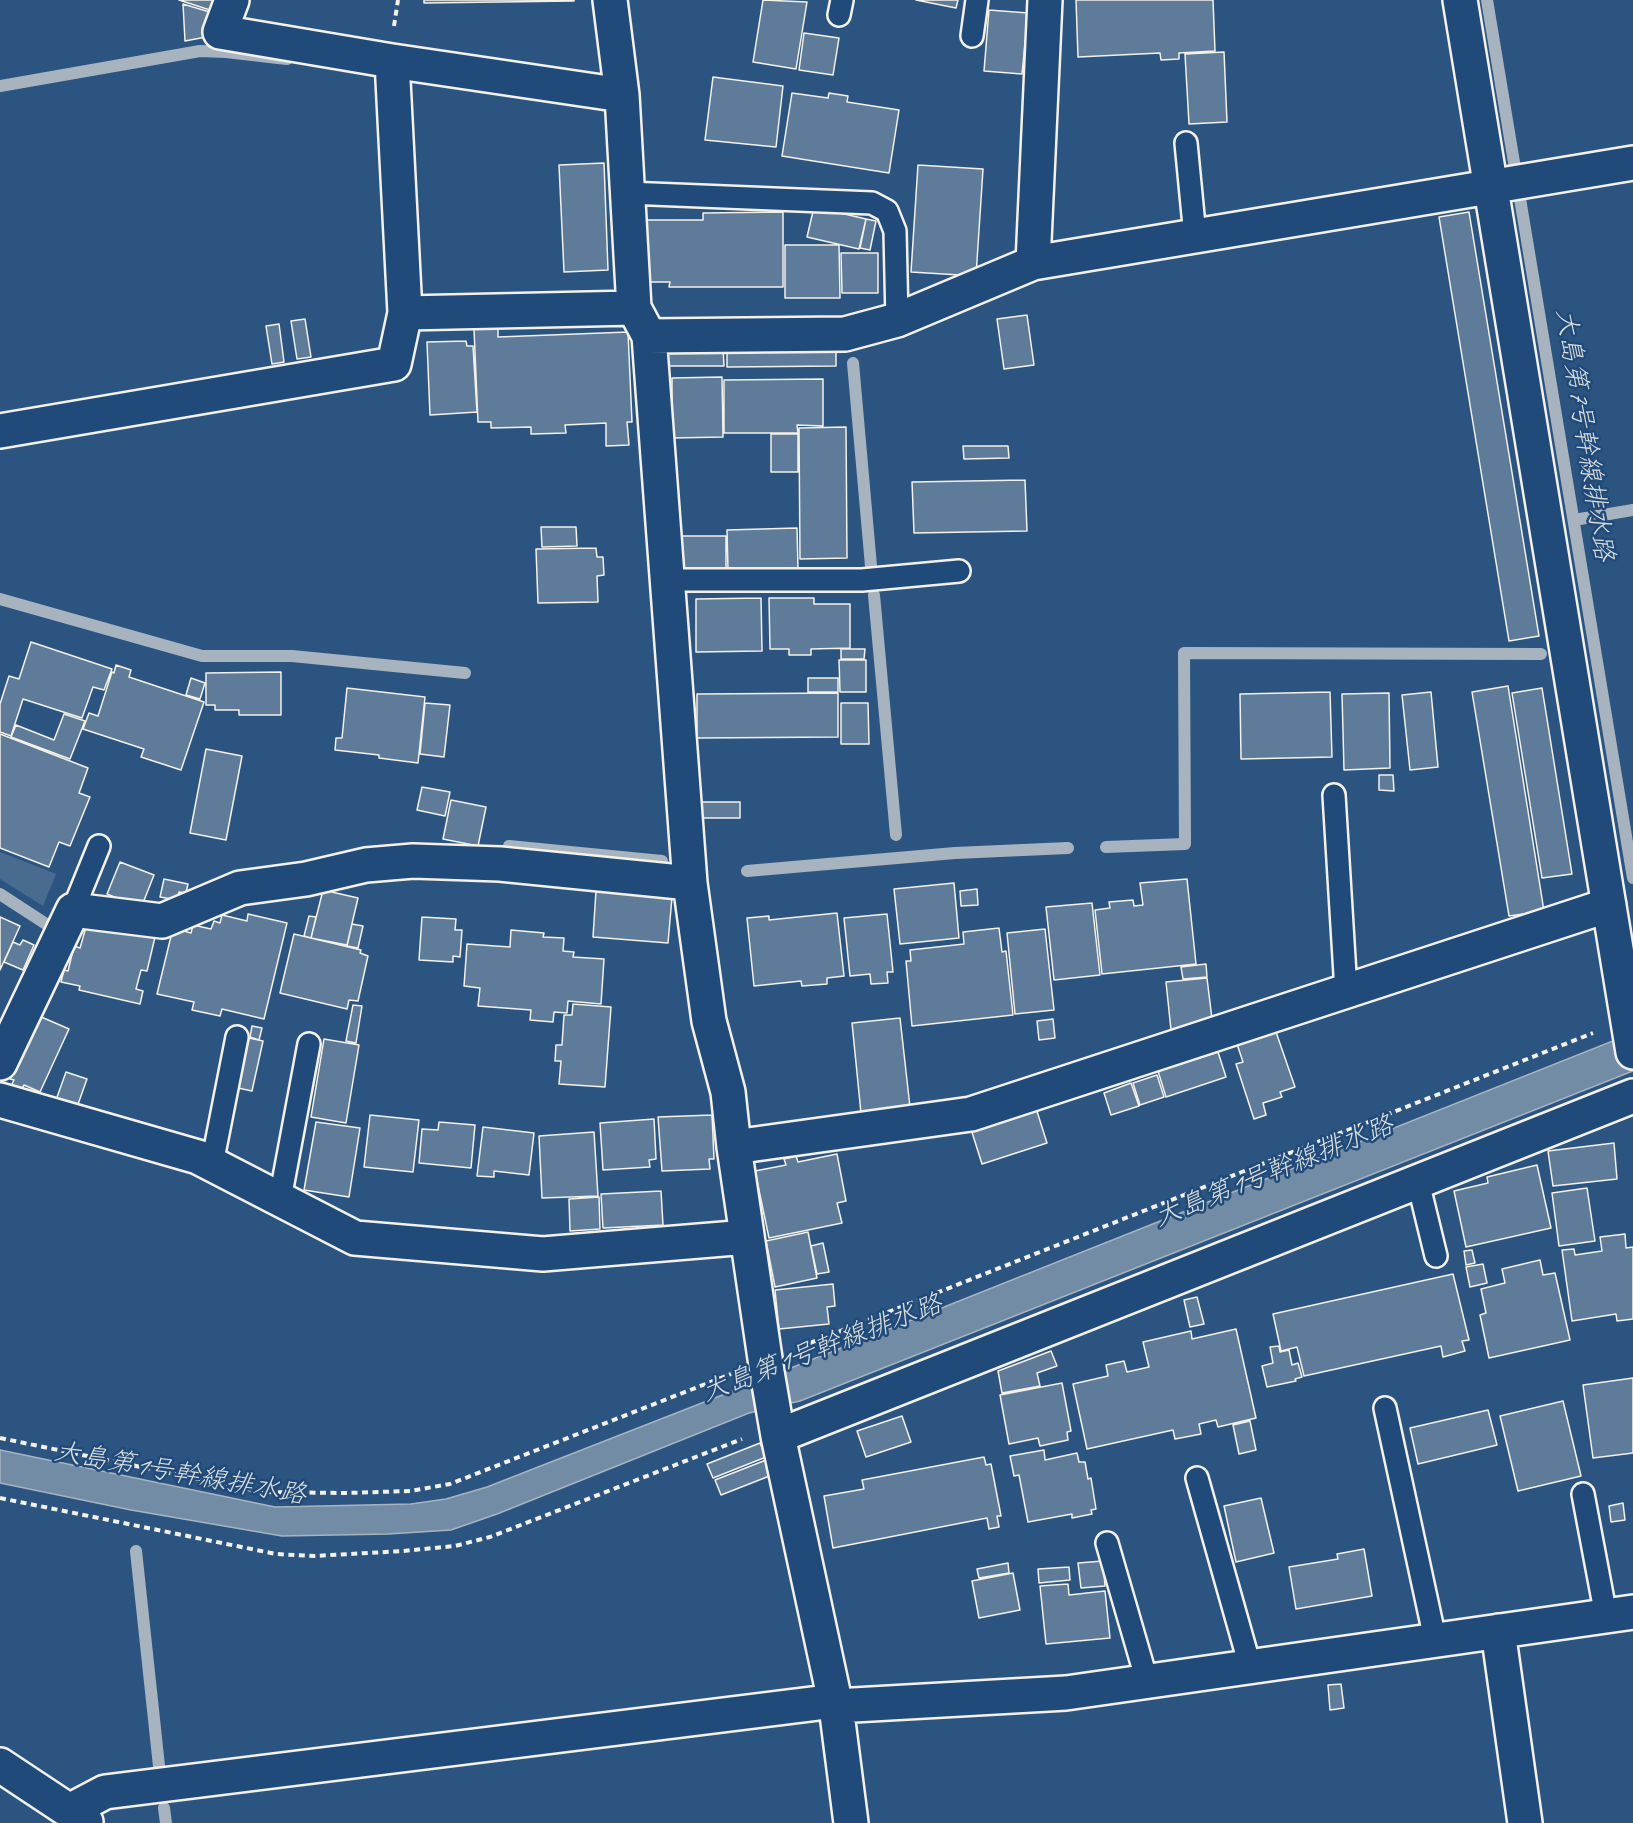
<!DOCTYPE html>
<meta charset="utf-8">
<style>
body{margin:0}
canvas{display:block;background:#2c5481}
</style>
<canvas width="1633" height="1823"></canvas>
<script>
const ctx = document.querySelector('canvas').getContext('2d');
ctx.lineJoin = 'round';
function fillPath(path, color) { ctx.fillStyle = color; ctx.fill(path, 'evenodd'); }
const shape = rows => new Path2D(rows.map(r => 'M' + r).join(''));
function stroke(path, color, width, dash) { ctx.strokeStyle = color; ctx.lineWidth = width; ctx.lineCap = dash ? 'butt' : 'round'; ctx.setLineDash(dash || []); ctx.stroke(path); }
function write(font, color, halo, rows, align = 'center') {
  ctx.font = font + ' Caveat,"Klee One",sans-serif'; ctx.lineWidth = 5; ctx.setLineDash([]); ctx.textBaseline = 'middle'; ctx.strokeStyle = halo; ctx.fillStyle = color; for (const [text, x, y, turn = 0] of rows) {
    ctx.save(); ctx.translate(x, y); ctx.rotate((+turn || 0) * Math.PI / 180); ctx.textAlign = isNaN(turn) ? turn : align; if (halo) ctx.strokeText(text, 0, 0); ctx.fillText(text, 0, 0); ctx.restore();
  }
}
fillPath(shape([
 [0,852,56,874,43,906,0,879]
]), '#496b90');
const water = shape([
 [1633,1033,1633,1071,800,1401,749,1413,497,1514,451,1530,388,1534,282,1536,131,1510,0,1483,0,1450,275,1507,411,1504,446,1499,487,1487,753,1383,1633,1033]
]);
fillPath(water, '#738ca6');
stroke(water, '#a7b4c0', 1.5);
stroke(shape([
 [1487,0,1633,878],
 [0,86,200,51,226,52,287,59],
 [853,363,871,566],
 [1574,520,1633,510],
 [874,595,896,835],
 [0,599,202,656,292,656,465,673],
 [509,846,662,861],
 [1106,847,1185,844,1184,653,1541,654],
 [747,871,955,853,1068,848],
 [0,894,46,924],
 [136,1551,159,1766],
 [164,1808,166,1823]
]), '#a7b4c0', 12);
const building = shape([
 [179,0,220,0,216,12,179,0],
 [424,0,574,0,574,1,424,3,424,0],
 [763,0,807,2,796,69,753,62,763,0],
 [916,0,958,0,956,8,916,0],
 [1076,0,1213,0,1215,51,1179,53,1179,59,1161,60,1160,53,1078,57,1076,0],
 [183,4,213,13,206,37,185,41,183,4],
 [989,10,1028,13,1022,74,984,71,989,10],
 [804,33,839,38,833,75,799,70,804,33],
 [1224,52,1227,122,1189,124,1185,54,1224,52],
 [713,77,783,86,776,147,705,140,713,77],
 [792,93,828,98,829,93,848,96,847,102,899,110,889,173,782,156,792,93],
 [604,163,608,270,564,272,559,165,604,163],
 [918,165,983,169,976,276,911,272,918,165],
 [814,207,866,219,859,249,807,237,814,207],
 [783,212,783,287,669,287,670,282,647,282,646,220,703,220,703,213,783,212],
 [1469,212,1539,636,1509,641,1439,217,1469,212],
 [866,219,876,221,870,250,860,248,866,219],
 [785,245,839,245,840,298,785,298,785,245],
 [841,253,878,253,878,293,842,293,841,253],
 [1027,315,1034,365,1004,369,997,319,1027,315],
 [305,319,311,357,297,359,291,321,305,319],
 [279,324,284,362,272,364,266,326,279,324],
 [498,328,498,337,628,332,632,422,627,422,629,445,606,446,606,423,565,425,566,433,531,434,531,427,491,428,491,422,478,422,474,329,498,328],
 [466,341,467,346,473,346,477,412,430,415,427,342,466,341],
 [836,345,836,366,727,367,727,346,836,345],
 [667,348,723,348,724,366,667,366,667,348],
 [722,377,723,437,672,438,672,378,722,377],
 [823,379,823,426,797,425,798,433,724,433,724,380,823,379],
 [846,427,847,558,800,559,799,428,846,427],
 [771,434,798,434,798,472,771,472,771,434],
 [963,446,1008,446,1009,458,964,459,963,446],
 [1025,480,1027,531,914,533,912,482,1025,480],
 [541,527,576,527,577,546,542,547,541,527],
 [797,528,798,569,728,570,727,530,797,528],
 [682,536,726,536,726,568,683,569,682,536],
 [596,548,597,557,603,557,604,575,597,576,598,602,538,603,536,549,596,548],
 [761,598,762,651,696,652,696,599,761,598],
 [769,598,814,598,814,604,850,604,850,648,811,649,811,655,789,655,789,649,770,649,769,598],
 [31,642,112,669,104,690,93,687,82,718,23,699,11,736,0,732,0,704,9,676,19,679,31,642],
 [841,649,865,649,864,659,841,659,841,649],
 [839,660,866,660,866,692,840,692,839,660],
 [116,665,131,670,129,677,204,702,181,770,141,757,144,749,83,729,89,713,98,716,112,672,114,673,116,665],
 [281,672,281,715,239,715,239,710,215,710,215,705,206,705,206,673,281,672],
 [191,678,205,683,200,699,186,695,191,678],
 [808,678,838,678,838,692,808,692,808,678],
 [1508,686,1544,911,1509,916,1472,692,1508,686],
 [347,688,425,697,418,763,379,758,379,755,335,750,336,738,342,738,347,688],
 [1542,688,1572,874,1542,878,1512,693,1542,688],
 [1330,692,1332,757,1241,759,1240,694,1330,692],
 [1431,692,1438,767,1410,770,1402,695,1431,692],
 [838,693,838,737,697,738,697,694,838,693],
 [1389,693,1390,768,1344,770,1342,694,1389,693],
 [425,703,450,705,444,757,420,754,425,703],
 [841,703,868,703,869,744,841,744,841,703],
 [64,714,85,721,70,759,11,737,16,725,54,740,64,714],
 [0,734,88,768,79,793,90,797,70,846,59,842,49,867,0,848,0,734],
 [206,749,242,756,226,840,190,833,206,749],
 [1379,775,1393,775,1394,791,1379,790,1379,775],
 [422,787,450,792,445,816,417,810,422,787],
 [451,800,486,807,478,846,443,839,451,800],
 [702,802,740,802,740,818,702,818,702,802],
 [120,862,154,875,141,908,107,894,120,862],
 [164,879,188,884,186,893,179,892,177,900,160,897,164,879],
 [1187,879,1196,964,1102,974,1095,910,1110,908,1109,902,1133,900,1134,906,1143,905,1140,883,1187,879],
 [954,883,959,938,900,944,894,889,954,883],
 [977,889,978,905,961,906,960,891,977,889],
 [323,890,358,898,347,945,311,938,323,890],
 [596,891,672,897,668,943,593,937,596,891],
 [1092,903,1100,975,1054,980,1046,907,1092,903],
 [837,913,844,976,827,978,827,984,802,986,801,981,754,986,747,918,769,916,769,920,837,913],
 [248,914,287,923,264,1019,222,1009,220,1016,192,1010,194,1002,157,994,173,928,191,933,193,925,211,929,214,921,220,923,222,915,247,921,248,914],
 [887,914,893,972,887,972,888,983,871,984,870,974,850,976,844,918,887,914],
 [309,916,316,917,311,938,304,936,309,916],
 [0,917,20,926,0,970,0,917],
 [422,917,456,919,455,930,462,930,460,957,453,956,453,962,419,960,422,917],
 [352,924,363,926,358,948,347,946,352,924],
 [103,925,155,937,147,971,141,970,136,989,143,991,140,1004,79,990,80,986,61,982,64,970,68,971,74,946,80,948,86,927,102,931,103,925],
 [999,928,1002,952,1006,951,1013,1015,912,1026,906,961,911,961,910,950,964,944,963,932,999,928],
 [1045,929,1054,1010,1015,1014,1007,933,1045,929],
 [511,930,544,933,543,937,564,938,563,951,574,952,573,957,604,959,601,1004,568,1001,567,1013,554,1012,553,1022,530,1020,531,1010,478,1006,480,988,464,986,467,944,510,947,511,930],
 [294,934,361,950,360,953,368,956,358,1001,349,1000,347,1009,280,993,294,934],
 [23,940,34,945,23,970,4,962,13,942,20,945,23,940],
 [1206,964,1207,977,1183,979,1181,967,1206,964],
 [1207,978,1212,1019,1201,1027,1171,1030,1166,982,1207,978],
 [573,1004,611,1007,605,1087,559,1084,561,1061,555,1061,556,1045,562,1045,564,1015,572,1015,573,1004],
 [353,1005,362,1006,356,1043,346,1041,353,1005],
 [39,1016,69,1029,40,1092,24,1085,21,1090,11,1086,14,1080,10,1079,39,1016],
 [900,1018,910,1107,861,1113,852,1023,900,1018],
 [1053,1019,1055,1038,1039,1040,1037,1021,1053,1019],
 [252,1026,262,1028,259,1040,250,1037,252,1026],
 [1276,1032,1295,1087,1280,1092,1282,1097,1263,1103,1266,1115,1254,1119,1236,1064,1243,1062,1237,1044,1276,1032],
 [249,1038,263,1041,252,1091,238,1088,249,1038],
 [324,1039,359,1045,346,1123,311,1117,324,1039],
 [1218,1052,1226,1077,1166,1097,1158,1071,1218,1052],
 [66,1072,87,1079,77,1107,56,1100,66,1072],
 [1157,1075,1164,1097,1140,1105,1133,1083,1157,1075],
 [1131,1083,1139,1106,1111,1115,1104,1093,1131,1083],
 [1035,1105,1047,1143,982,1164,970,1126,1035,1105],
 [370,1115,419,1120,413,1172,364,1167,370,1115],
 [712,1115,714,1159,709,1159,710,1169,662,1171,658,1117,712,1115],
 [654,1119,656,1159,649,1160,650,1167,603,1170,600,1123,654,1119],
 [316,1122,360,1128,349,1197,304,1190,316,1122],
 [439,1122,475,1125,471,1168,419,1163,422,1129,438,1130,439,1122],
 [483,1127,534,1133,529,1175,494,1171,494,1177,477,1176,483,1127],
 [594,1132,598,1196,542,1198,539,1136,594,1132],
 [1614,1143,1617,1179,1553,1186,1548,1151,1614,1143],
 [837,1154,846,1201,837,1203,842,1223,769,1238,755,1171,786,1165,784,1159,796,1156,798,1162,837,1154],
 [1537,1165,1551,1228,1466,1247,1454,1191,1488,1183,1487,1177,1537,1165],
 [1587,1188,1595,1241,1559,1246,1552,1193,1587,1188],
 [661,1191,663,1225,603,1228,601,1194,661,1191],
 [599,1197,600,1229,570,1231,569,1199,599,1197],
 [808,1232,817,1278,775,1287,766,1241,808,1232],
 [1625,1234,1626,1248,1633,1247,1633,1319,1617,1321,1616,1314,1572,1321,1562,1250,1574,1249,1575,1255,1602,1251,1600,1237,1625,1234],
 [823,1243,829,1272,817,1274,811,1246,823,1243],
 [1472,1250,1475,1263,1466,1265,1464,1251,1472,1250],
 [1540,1260,1543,1275,1555,1273,1570,1340,1489,1358,1480,1315,1486,1313,1481,1289,1505,1283,1502,1269,1540,1260],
 [1483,1264,1487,1283,1470,1287,1466,1267,1483,1264],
 [1453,1274,1469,1340,1462,1341,1465,1351,1443,1357,1441,1346,1304,1376,1297,1347,1281,1351,1273,1314,1453,1274],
 [833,1284,835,1306,827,1307,829,1324,779,1329,775,1290,833,1284],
 [1197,1297,1204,1324,1190,1327,1184,1300,1197,1297],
 [1236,1329,1256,1418,1218,1427,1216,1420,1199,1424,1201,1434,1175,1439,1173,1430,1087,1449,1073,1384,1108,1376,1106,1365,1124,1361,1127,1372,1149,1367,1143,1342,1191,1331,1192,1339,1236,1329],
 [1279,1346,1280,1352,1289,1350,1292,1365,1298,1363,1302,1377,1295,1379,1296,1381,1267,1387,1262,1366,1273,1363,1270,1347,1279,1346],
 [1051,1351,1057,1366,1037,1373,1040,1386,1002,1393,998,1371,1051,1351],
 [1633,1378,1633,1453,1593,1458,1583,1385,1633,1378],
 [1062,1383,1071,1431,1067,1432,1068,1440,1040,1446,1038,1438,1009,1444,1000,1395,1062,1383],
 [1563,1401,1581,1476,1518,1491,1500,1416,1563,1401],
 [1488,1410,1497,1445,1418,1464,1410,1428,1488,1410],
 [902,1416,911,1442,866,1457,857,1431,902,1416],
 [1250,1421,1256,1450,1239,1454,1233,1425,1250,1421],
 [760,1443,766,1457,713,1478,707,1464,760,1443],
 [1044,1450,1045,1460,1077,1453,1079,1462,1085,1462,1088,1479,1091,1478,1096,1509,1091,1510,1092,1514,1072,1518,1072,1514,1028,1522,1019,1475,1014,1476,1010,1456,1044,1450],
 [984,1457,986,1465,991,1464,1001,1516,997,1516,999,1527,989,1529,987,1518,833,1548,824,1496,864,1489,862,1480,984,1457],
 [766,1460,772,1475,721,1495,715,1480,766,1460],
 [1261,1498,1274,1553,1236,1562,1224,1506,1261,1498],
 [1623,1503,1625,1520,1611,1522,1609,1506,1623,1503],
 [1364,1549,1372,1596,1296,1609,1289,1567,1338,1559,1337,1554,1364,1549],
 [1103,1561,1105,1586,1081,1588,1078,1563,1103,1561],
 [1008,1563,1009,1573,979,1578,977,1569,1008,1563],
 [1069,1567,1070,1580,1039,1583,1038,1569,1069,1567],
 [1013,1573,1020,1610,979,1618,972,1581,1013,1573],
 [1068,1584,1069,1595,1105,1591,1110,1638,1046,1644,1040,1586,1068,1584],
 [1341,1684,1344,1708,1330,1710,1328,1685,1341,1684]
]);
fillPath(building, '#5e7b9a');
stroke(building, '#f4f1e8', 1.5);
const service = shape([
 [839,15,842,0],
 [972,36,977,0],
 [1186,143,1195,236],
 [627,193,872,203,887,211,895,231,897,320],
 [667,580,862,580,959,571],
 [1334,795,1346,991],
 [73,910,99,846],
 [212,1164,237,1037],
 [1418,1182,1436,1256],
 [280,1199,309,1044],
 [1385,1408,1435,1639],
 [1197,1478,1250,1666],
 [1583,1494,1606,1616],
 [1107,1543,1147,1681]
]);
const minor = shape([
 [232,0,220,32,392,61,622,95],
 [610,0,622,95,634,308,649,336,690,883,709,1021,728,1092,734,1147,767,1372,778,1436,836,1706,851,1823],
 [1460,0,1633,1052],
 [392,61,405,313],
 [1033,263,1045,0],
 [649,336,845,334,897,320,1033,263,1633,163],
 [0,431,394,364,405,313,634,308],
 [0,1063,73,910,162,921,240,888,306,879,366,865,413,861,500,864,690,883],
 [0,1100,198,1157,355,1238,543,1254,747,1237],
 [734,1147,971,1114,1609,905],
 [778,1436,1633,1096],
 [1498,1631,1525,1823],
 [836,1706,1066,1693,1633,1612],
 [0,1765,86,1822],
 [69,1811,105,1792,835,1701]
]);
stroke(service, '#f4f1e8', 26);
stroke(minor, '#f4f1e8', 38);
stroke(shape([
 [394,26,398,0],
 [800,1347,1593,1033],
 [0,1438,262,1492,347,1493,410,1491,450,1484,731,1374],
 [0,1498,276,1554,314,1556,403,1551,455,1546,490,1537,742,1439]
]), '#f4f1e8', 4, [6, 4.5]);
stroke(service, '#1f4a7a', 21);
stroke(minor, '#1f4a7a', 33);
write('italic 27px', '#dadddb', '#1f4a7a', [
 ["大島第7号幹線排水路",1584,435,81],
 ["大島第1号幹線排水路",1274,1172,-22],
 ["大島第1号幹線排水路",822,1349,-21],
 ["大島第1号幹線排水路",180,1474,10]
]);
</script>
